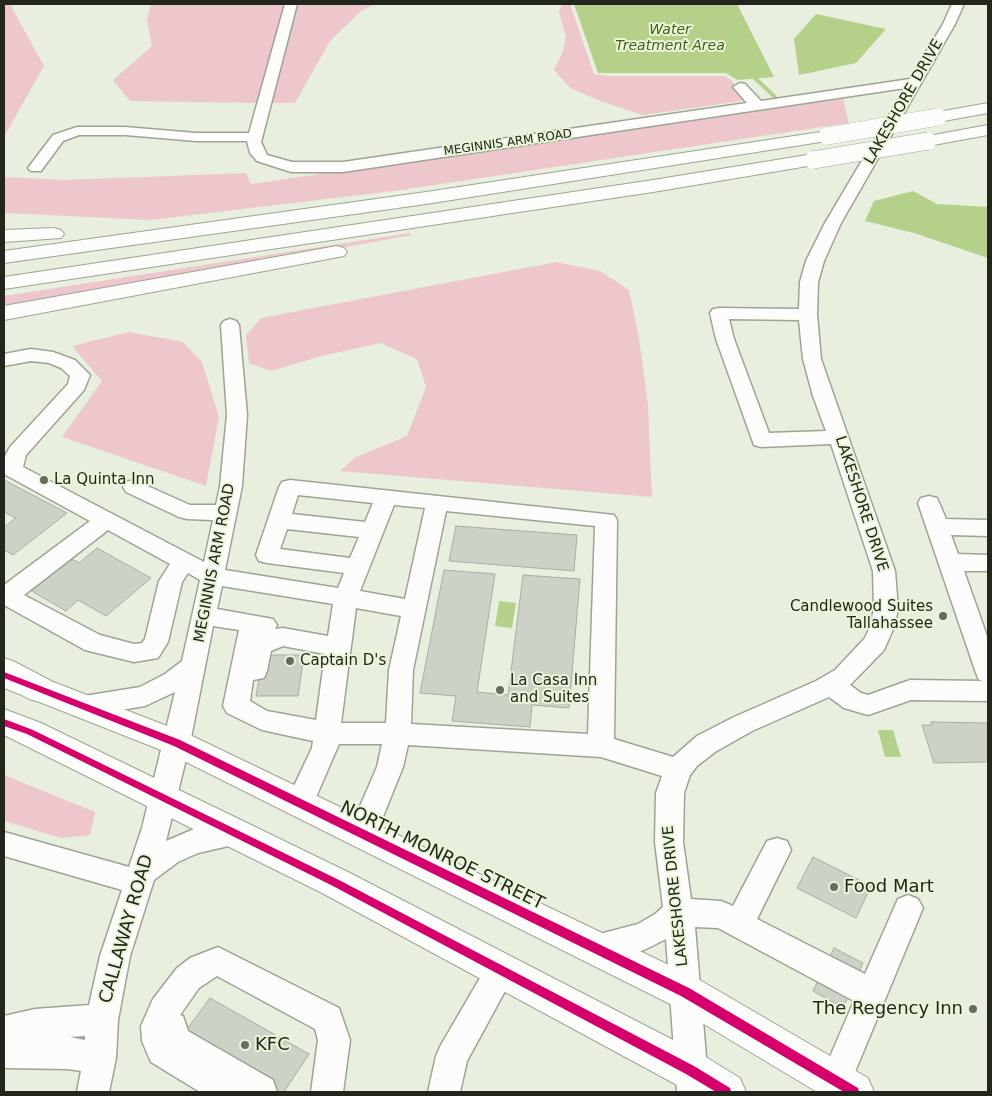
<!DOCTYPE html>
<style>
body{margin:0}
#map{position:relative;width:992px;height:1096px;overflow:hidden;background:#e8efdf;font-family:"DejaVu Sans",sans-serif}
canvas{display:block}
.frame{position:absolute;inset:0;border:5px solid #22261c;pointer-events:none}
</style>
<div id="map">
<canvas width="992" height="1096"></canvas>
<div class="frame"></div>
</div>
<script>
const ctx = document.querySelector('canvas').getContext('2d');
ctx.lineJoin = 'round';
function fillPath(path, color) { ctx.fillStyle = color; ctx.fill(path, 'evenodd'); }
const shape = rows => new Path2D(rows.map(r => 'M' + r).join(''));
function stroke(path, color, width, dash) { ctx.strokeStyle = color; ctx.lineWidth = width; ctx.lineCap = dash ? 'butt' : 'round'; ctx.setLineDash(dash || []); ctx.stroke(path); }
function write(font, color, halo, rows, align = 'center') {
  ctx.font = font + ' "DejaVu Sans",sans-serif'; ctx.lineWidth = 4; ctx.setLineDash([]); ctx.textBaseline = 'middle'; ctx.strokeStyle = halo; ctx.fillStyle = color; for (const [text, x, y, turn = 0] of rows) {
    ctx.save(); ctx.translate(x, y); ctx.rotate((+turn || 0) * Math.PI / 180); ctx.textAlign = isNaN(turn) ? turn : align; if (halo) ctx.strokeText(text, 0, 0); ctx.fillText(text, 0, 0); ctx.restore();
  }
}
fillPath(shape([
 [4,4,10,4,44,66,4,137],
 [151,4,286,5,260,103,130,101,113,80,152,46,147,20],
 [296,4,375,4,361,11,330,41,295,103,271,103],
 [562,4,570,4,594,74,607,76,724,76,732,80,742,101,643,115,603,102,570,88,554,70,563,51,566,37,559,12],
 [843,99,849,123,394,191,150,220,4,213,4,177,66,180,246,173,251,184],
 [410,233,412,235,4,309,4,296],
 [556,262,600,271,629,290,639,338,648,405,652,497,340,471,356,457,407,436,426,387,417,359,380,343,322,356,271,371,249,363,246,335,261,318],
 [129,332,183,342,202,362,219,417,206,486,62,437,102,381,72,346],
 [4,775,95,812,90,835,62,838,4,821]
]), '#eec7cc');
fillPath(shape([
 [574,4,737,4,774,77,737,80,726,73,598,73],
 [816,14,886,29,856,63,799,75,794,39],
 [913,191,937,204,988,207,988,258,914,233,865,221,874,201],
 [499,601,516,603,512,628,495,626],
 [878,730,893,730,901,757,885,757]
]), '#b5d089');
stroke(shape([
 [755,78,775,97]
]), '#b5d089', 4);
const building = shape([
 [4,480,67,513,13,555,4,550,4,527,16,518,4,512,4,480],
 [456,526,577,535,574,571,449,561,456,526],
 [97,548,151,578,106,616,78,600,66,611,30,590,70,558,79,563,97,548],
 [444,570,495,574,477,692,508,695,523,575,580,579,569,708,532,705,530,727,452,721,456,696,420,693,444,570],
 [263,655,304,655,298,696,256,696,263,655],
 [931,722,988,723,988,762,934,763,922,725,932,725,931,722],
 [813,857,871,886,856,918,797,888,813,857],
 [834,948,863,963,843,1008,813,991,834,948],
 [210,998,309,1054,284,1092,277,1092,182,1036,210,998]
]);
fillPath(building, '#ccd2c6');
stroke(building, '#a8ada1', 1);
const minor = shape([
 [285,4,297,4,261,142,267,155,292,162,343,162,747,103,733,87,740,83,745,84,761,101,910,79,943,24,952,4,964,4,955,24,841,223,824,261,818,282,817,315,821,359,895,571,898,609,894,627,884,650,850,685,861,693,868,695,910,680,983,681,979,680,976,673,918,503,921,498,929,496,937,498,946,519,988,520,988,536,951,535,958,554,988,555,988,571,964,571,988,639,988,701,911,700,868,715,844,708,829,697,752,731,715,752,697,766,690,775,684,793,683,842,691,899,721,901,733,906,767,841,777,838,787,841,791,850,757,919,865,974,898,899,908,895,918,899,923,908,847,1091,825,1091,820,1080,854,1001,718,928,695,927,709,1092,677,1092,666,939,644,950,595,962,584,958,580,948,584,938,638,924,655,914,663,907,655,842,656,793,662,776,601,757,408,745,403,767,376,834,372,843,362,846,352,843,348,834,377,767,382,744,339,744,310,811,300,815,290,811,286,803,312,748,313,741,262,730,227,713,223,706,239,630,213,626,190,743,166,841,194,829,236,821,246,824,250,833,246,842,198,853,178,862,154,880,130,956,118,1020,116,1058,109,1092,77,1092,81,1071,68,1069,4,1068,4,1016,35,1009,89,1005,100,956,122,890,4,856,4,832,129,867,142,828,175,692,145,706,84,716,75,713,71,706,75,699,84,696,140,687,165,674,182,661,200,580,188,573,182,582,168,642,158,658,134,662,85,650,4,605,4,585,90,521,4,474,4,458,10,447,68,384,70,376,61,368,49,363,31,361,4,366,4,354,31,349,53,352,75,360,90,375,84,390,26,455,23,467,204,562,213,520,187,519,179,517,126,492,123,487,126,482,134,480,190,505,216,505,220,486,227,415,221,325,224,321,230,319,236,321,239,325,247,415,242,486,225,570,338,588,344,573,267,563,259,561,256,555,279,487,282,482,290,480,614,515,617,520,614,739,673,757,697,736,734,717,816,681,835,670,865,638,870,627,874,609,873,571,831,444,761,447,754,445,716,339,710,313,713,309,719,308,799,309,800,282,806,261,825,223,905,88,343,172,291,172,257,161,250,153,247,141,196,141,125,135,79,135,63,141,41,171,31,171,28,168,53,135,77,127,125,127,196,133,249,133,285,4],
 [729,319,799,320,803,359,813,396,826,431,769,433,734,339,729,319],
 [298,495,373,503,365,522,292,514,298,495],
 [394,505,425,508,405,599,360,591,394,505],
 [446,511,595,526,588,734,411,724,413,670,446,511],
 [287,529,359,537,350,558,280,549,287,529],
 [108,530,170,564,159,581,145,639,142,643,134,644,100,635,24,595,108,530],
 [222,586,333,604,328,636,283,628,275,629,277,625,273,619,217,609,222,586],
 [356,608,401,616,389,670,386,723,341,723,356,608],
 [283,646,325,654,316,720,267,711,250,701,253,680,264,678,267,671,271,651,283,646],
 [85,1036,85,1040,70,1037,85,1036],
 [218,947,339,1008,350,1040,343,1092,311,1092,318,1040,315,1029,217,976,199,988,180,1015,183,1016,188,1031,273,1080,277,1092,200,1092,151,1062,142,1041,141,1026,153,999,177,968,190,958,218,947],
 [502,955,513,959,517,969,467,1061,460,1092,428,1092,436,1056,441,1045,491,959,502,955]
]);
const major = shape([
 [4,663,188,734,698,979,868,1078,874,1092,817,1092,672,1005,166,752,4,688,4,663],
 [4,709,41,723,348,872,704,1056,740,1078,746,1092,690,1092,324,894,4,735,4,709]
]);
const highway = shape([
 [988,103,988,113,938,122,932,121,929,117,932,113,938,112,988,103],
 [988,125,988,135,928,146,922,145,919,141,922,137,928,136,988,125],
 [827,131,833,132,836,136,833,140,426,204,4,263,4,251,426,192,827,131],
 [813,154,820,156,822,160,820,164,653,192,4,289,4,277,653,180,813,154],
 [54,228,61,230,64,234,61,238,4,242,4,230,54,228],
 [337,246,344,248,347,252,344,256,4,320,4,306,337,246],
 [4,658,15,662,51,681,55,690,51,699,40,702,29,699,4,684,4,658]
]);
stroke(minor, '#9da396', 3);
stroke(major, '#9da396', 2);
stroke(highway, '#9da396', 2);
fillPath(minor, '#fcfdfa');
fillPath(major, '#fcfdfa');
fillPath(highway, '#fcfdfa');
const highwayBridge = shape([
 [827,136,938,117],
 [813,160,928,141]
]);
stroke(highwayBridge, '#9da396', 18, []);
stroke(highwayBridge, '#fcfdfa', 17);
fillPath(shape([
 [4,672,180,740,689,988,858,1088,859,1092,844,1092,681,996,174,746,4,678,4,672],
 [4,719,33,730,339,880,694,1066,730,1088,731,1092,716,1092,686,1074,333,886,27,734,4,726,4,719]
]), '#d6006c');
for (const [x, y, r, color] of [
 [44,480,5,"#676c60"],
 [943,616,5,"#676c60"],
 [290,661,5,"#676c60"],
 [500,690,5,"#676c60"],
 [834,887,5,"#676c60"],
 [973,1009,5,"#676c60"],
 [245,1045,5,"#676c60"]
]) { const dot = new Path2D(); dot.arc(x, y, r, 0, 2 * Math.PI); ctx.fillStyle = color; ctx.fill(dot); stroke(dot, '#e9f5d9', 2); }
write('12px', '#22261c', '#e9f5d9', [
 ["MEGINNIS ARM ROAD",508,143,-8]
]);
write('italic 14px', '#465d1b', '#e9f5d9', [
 ["Water",670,30],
 ["Treatment Area",670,46]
]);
write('15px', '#22261c', '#e9f5d9', [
 ["LAKESHORE DRIVE",904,102,-60],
 ["LAKESHORE DRIVE",861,504,72],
 ["MEGINNIS ARM ROAD",215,563,-79],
 ["LAKESHORE DRIVE",676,896,-96]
]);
write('15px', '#22261c', '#e9f5d9', [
 ["La Quinta Inn",54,480],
 ["Candlewood Suites",933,607,"right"],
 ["Tallahassee",933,624,"right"],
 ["Captain D's",300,661],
 ["La Casa Inn",510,681],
 ["and Suites",510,698]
], 'left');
write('18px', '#22261c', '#e9f5d9', [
 ["NORTH MONROE STREET",442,856,26],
 ["CALLAWAY ROAD",127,929,-74]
]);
write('18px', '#22261c', '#e9f5d9', [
 ["Food Mart",844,887],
 ["The Regency Inn",963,1009,"right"],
 ["KFC",255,1045]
], 'left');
</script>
